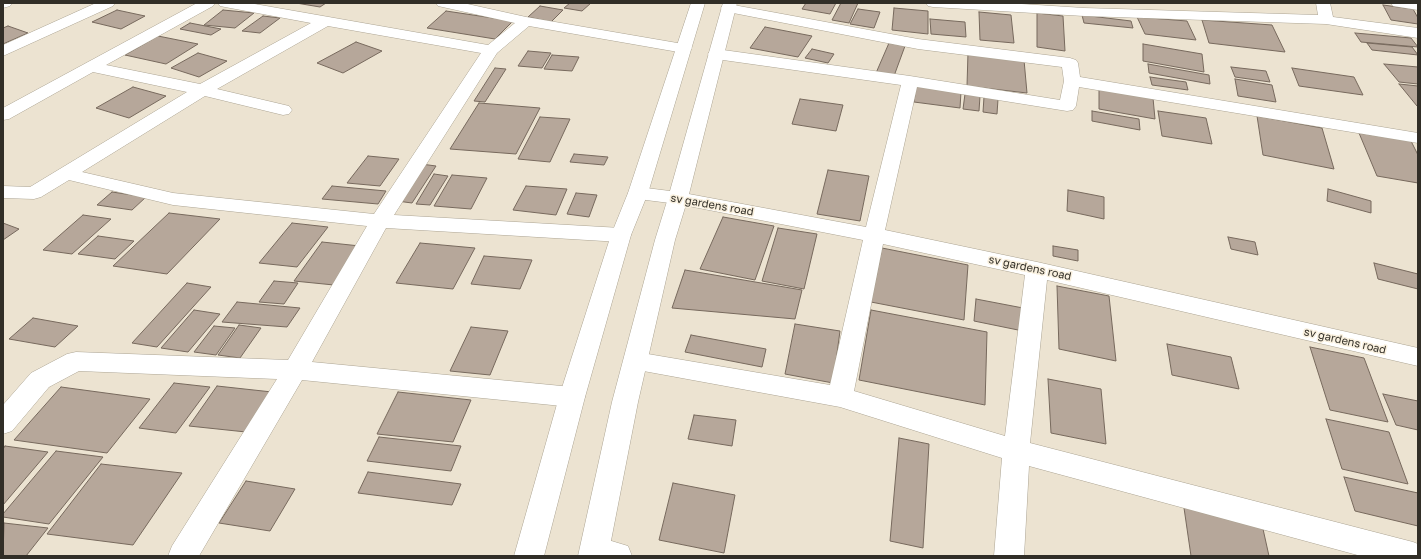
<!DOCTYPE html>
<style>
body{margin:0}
#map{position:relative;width:1421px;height:559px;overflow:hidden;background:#ece3d1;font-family:"Golos Text",sans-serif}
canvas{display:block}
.frame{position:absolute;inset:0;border:4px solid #312e27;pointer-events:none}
</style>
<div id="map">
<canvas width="1421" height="559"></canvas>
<div class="frame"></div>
</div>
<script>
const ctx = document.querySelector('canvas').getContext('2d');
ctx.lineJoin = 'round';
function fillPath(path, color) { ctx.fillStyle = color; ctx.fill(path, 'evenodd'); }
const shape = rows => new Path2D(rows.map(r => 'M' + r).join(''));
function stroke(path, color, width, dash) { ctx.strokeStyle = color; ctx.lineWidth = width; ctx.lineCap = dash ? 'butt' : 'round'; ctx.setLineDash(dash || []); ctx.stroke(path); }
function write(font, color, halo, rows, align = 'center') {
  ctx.font = font + ' "Golos Text",sans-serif'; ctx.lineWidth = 3; ctx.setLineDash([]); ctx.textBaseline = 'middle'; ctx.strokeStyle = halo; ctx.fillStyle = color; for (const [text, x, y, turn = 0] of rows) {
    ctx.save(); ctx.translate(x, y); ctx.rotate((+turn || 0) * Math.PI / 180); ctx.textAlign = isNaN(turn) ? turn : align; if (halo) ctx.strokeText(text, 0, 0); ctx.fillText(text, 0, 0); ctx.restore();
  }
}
const building = shape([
 [296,3,326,3,320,7,296,3],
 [570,3,591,3,582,11,564,8,570,3],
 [806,3,836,3,830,14,802,9,806,3],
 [841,3,858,3,849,23,832,20,841,3],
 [1383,5,1413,9,1418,18,1418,24,1391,20,1383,5],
 [540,6,563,10,551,22,528,17,540,6],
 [894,8,928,11,928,34,892,30,894,8],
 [858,9,880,12,874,28,850,24,858,9],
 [117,10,145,16,121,29,92,22,117,10],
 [223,10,254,13,235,28,204,25,223,10],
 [446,11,513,21,495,39,427,28,446,11],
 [979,12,1011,15,1014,43,980,40,979,12],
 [1037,13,1063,16,1065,51,1037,47,1037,13],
 [1082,15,1131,21,1133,28,1084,23,1082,15],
 [263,16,280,18,260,33,242,31,263,16],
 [1137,17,1187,21,1196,40,1145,34,1137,17],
 [930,19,965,22,966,37,931,34,930,19],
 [1202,20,1272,25,1285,52,1209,43,1202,20],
 [190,23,221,29,211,35,180,29,190,23],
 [8,26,28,33,3,44,3,28,8,26],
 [765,27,812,36,798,57,750,48,765,27],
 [1355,33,1411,38,1418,47,1361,42,1355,33],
 [158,36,198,44,166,64,125,55,158,36],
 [356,42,382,51,343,73,317,63,356,42],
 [889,43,905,46,894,76,876,73,889,43],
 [1367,43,1412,47,1418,55,1372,50,1367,43],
 [1143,44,1202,54,1204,72,1143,61,1143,44],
 [812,49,834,54,828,63,805,58,812,49],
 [528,51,551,53,542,68,518,66,528,51],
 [198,53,227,61,199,77,171,68,198,53],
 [968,53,1024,60,1027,93,967,86,968,53],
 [552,55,579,57,572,71,544,69,552,55],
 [1148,64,1209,75,1210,84,1149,73,1148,64],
 [1384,64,1418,67,1418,84,1399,82,1384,64],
 [1231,67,1266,71,1270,82,1235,77,1231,67],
 [495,68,506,69,485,102,474,101,495,68],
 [1292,68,1354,77,1363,95,1299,86,1292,68],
 [1150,77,1186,82,1188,90,1152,85,1150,77],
 [1235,79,1272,85,1276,102,1238,96,1235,79],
 [1399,84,1418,86,1418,106,1417,106,1399,84],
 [916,86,961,92,960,108,914,102,916,86],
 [133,87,166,96,129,118,96,108,133,87],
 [1099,89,1153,98,1155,119,1099,109,1099,89],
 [965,94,980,96,979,111,963,109,965,94],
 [984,97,998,99,997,114,983,112,984,97],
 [800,99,843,105,836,131,792,124,800,99],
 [479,103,540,108,516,154,450,149,479,103],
 [1092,111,1139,119,1140,130,1092,121,1092,111],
 [1158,111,1206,118,1212,144,1162,136,1158,111],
 [1257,116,1322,128,1334,169,1263,155,1257,116],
 [540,117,570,119,550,162,518,159,540,117],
 [1359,133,1411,141,1418,155,1418,183,1377,176,1359,133],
 [574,154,608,157,604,165,570,162,574,154],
 [368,156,399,159,380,186,347,183,368,156],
 [421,164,436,166,412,203,397,201,421,164],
 [828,170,869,176,860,221,817,214,828,170],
 [434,174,448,176,430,205,416,204,434,174],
 [452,175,487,178,471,209,434,206,452,175],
 [332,186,386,191,378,204,322,199,332,186],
 [526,186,567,189,556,215,513,210,526,186],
 [1328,189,1371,201,1371,213,1327,201,1328,189],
 [1068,190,1104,197,1104,219,1067,211,1068,190],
 [112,192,146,197,132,210,97,205,112,192],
 [576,193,597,195,589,217,567,214,576,193],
 [169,213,220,219,167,274,113,266,169,213],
 [83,215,111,219,72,254,43,250,83,215],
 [723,217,774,226,755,280,700,269,723,217],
 [3,223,19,229,3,240,3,223],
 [292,223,328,227,297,267,259,263,292,223],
 [778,228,817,234,804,289,762,281,778,228],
 [98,236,134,241,115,259,78,254,98,236],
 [1228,237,1255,242,1258,255,1231,249,1228,237],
 [322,242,360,246,334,285,294,281,322,242],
 [420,243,475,248,453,289,396,283,420,243],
 [1053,246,1078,250,1078,261,1053,256,1053,246],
 [882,248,968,265,964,320,871,302,882,248],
 [484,256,532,260,520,289,471,284,484,256],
 [1374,263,1418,274,1418,289,1378,279,1374,263],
 [685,270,802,290,795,319,672,308,685,270],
 [274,281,298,283,284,304,259,302,274,281],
 [187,283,211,287,157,347,132,343,187,283],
 [1057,286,1109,296,1116,361,1059,349,1057,286],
 [976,299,1023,308,1023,331,974,321,976,299],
 [237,302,300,308,287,327,222,322,237,302],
 [194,310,220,314,188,352,161,348,194,310],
 [871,310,987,332,985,405,859,380,871,310],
 [33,318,78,326,55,347,9,339,33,318],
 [795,324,840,331,833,383,785,374,795,324],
 [239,325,261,328,240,358,218,355,239,325],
 [214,326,235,328,216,355,194,352,214,326],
 [471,327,508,331,490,375,450,371,471,327],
 [691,335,766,349,762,367,685,352,691,335],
 [1167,344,1231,357,1239,389,1172,375,1167,344],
 [1310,347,1364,358,1388,422,1330,410,1310,347],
 [1048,379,1101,389,1106,444,1051,433,1048,379],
 [174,383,210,387,176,433,139,428,174,383],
 [217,386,272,392,246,432,189,426,217,386],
 [61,387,150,399,107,453,14,440,61,387],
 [398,392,471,400,453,442,377,434,398,392],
 [1383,394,1418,401,1418,430,1396,425,1383,394],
 [694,415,736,420,732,446,688,439,694,415],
 [1326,419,1389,432,1408,484,1342,469,1326,419],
 [379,437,461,446,451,471,367,461,379,437],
 [899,438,929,444,923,548,890,541,899,438],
 [5,446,48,452,3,505,3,449,5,446],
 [56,451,103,457,49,524,3,517,3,514,56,451],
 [101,464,182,473,133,545,47,534,101,464],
 [368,472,461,484,452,505,358,493,368,472],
 [1344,477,1418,493,1418,526,1355,511,1344,477],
 [246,481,295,489,270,531,219,523,246,481],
 [673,483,735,495,724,553,659,540,673,483],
 [1183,501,1261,520,1269,556,1191,556,1183,501],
 [4,523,48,528,26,556,3,556,4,523]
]);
fillPath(building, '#b6a79a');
stroke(building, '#77695d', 1);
const minor = shape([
 [3,3,12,3,10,6,3,8,3,3],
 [96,3,115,3,113,6,3,56,3,45,96,3],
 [197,3,215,3,213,6,106,65,200,84,311,23,225,7,220,6,218,3,249,3,488,45,515,23,438,6,436,3,463,3,526,17,689,45,692,48,689,51,684,53,529,26,497,53,394,215,621,228,628,230,631,235,628,240,621,242,386,228,312,362,572,387,581,390,585,397,581,404,572,407,302,380,199,556,168,556,172,546,277,379,79,371,49,387,12,431,3,434,3,405,31,373,67,354,76,352,288,360,367,226,173,205,69,180,41,197,34,199,3,198,3,186,30,187,187,92,93,72,9,119,3,120,3,108,197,3],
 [328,26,481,53,374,214,173,193,82,172,205,96,283,115,289,114,292,110,289,106,217,89,328,26],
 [926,3,1006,3,1084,8,1318,15,1316,3,1330,3,1333,17,1418,28,1418,38,1326,24,1084,16,933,7,928,6,926,3],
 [1391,3,1418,3,1418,10,1393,6,1391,3],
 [728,4,918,39,1070,58,1076,60,1078,63,1080,77,1418,133,1418,143,1079,87,1076,106,1073,110,1067,111,917,87,885,230,1037,262,1418,348,1418,366,1047,280,1030,443,1413,542,1418,544,1418,556,1361,556,1029,466,1024,556,994,556,1002,458,840,407,627,368,624,361,627,354,636,352,830,385,863,240,678,204,638,199,631,197,628,193,631,189,638,187,678,192,866,227,901,85,716,59,710,57,708,54,710,51,716,49,910,76,1060,100,1064,81,1062,67,918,49,723,11,721,8,723,5,728,4],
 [883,244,1025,275,1005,436,854,391,883,244],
 [595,536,628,546,632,556,583,556,580,550,585,540,595,536]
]);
const secondary = shape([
 [691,3,705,3,648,193,631,235,585,397,544,556,514,556,559,397,611,235,628,193,691,3],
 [723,3,737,3,688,198,675,240,638,402,608,556,578,556,612,402,655,240,668,198,723,3]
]);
stroke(minor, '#aca493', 1);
stroke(secondary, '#aca493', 1);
fillPath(minor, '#fff');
fillPath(secondary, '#fff');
write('11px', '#312e27', '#f9f0de', [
 ["sv gardens road",712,205,10],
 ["sv gardens road",1030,268,12],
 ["sv gardens road",1345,341,13]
]);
</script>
